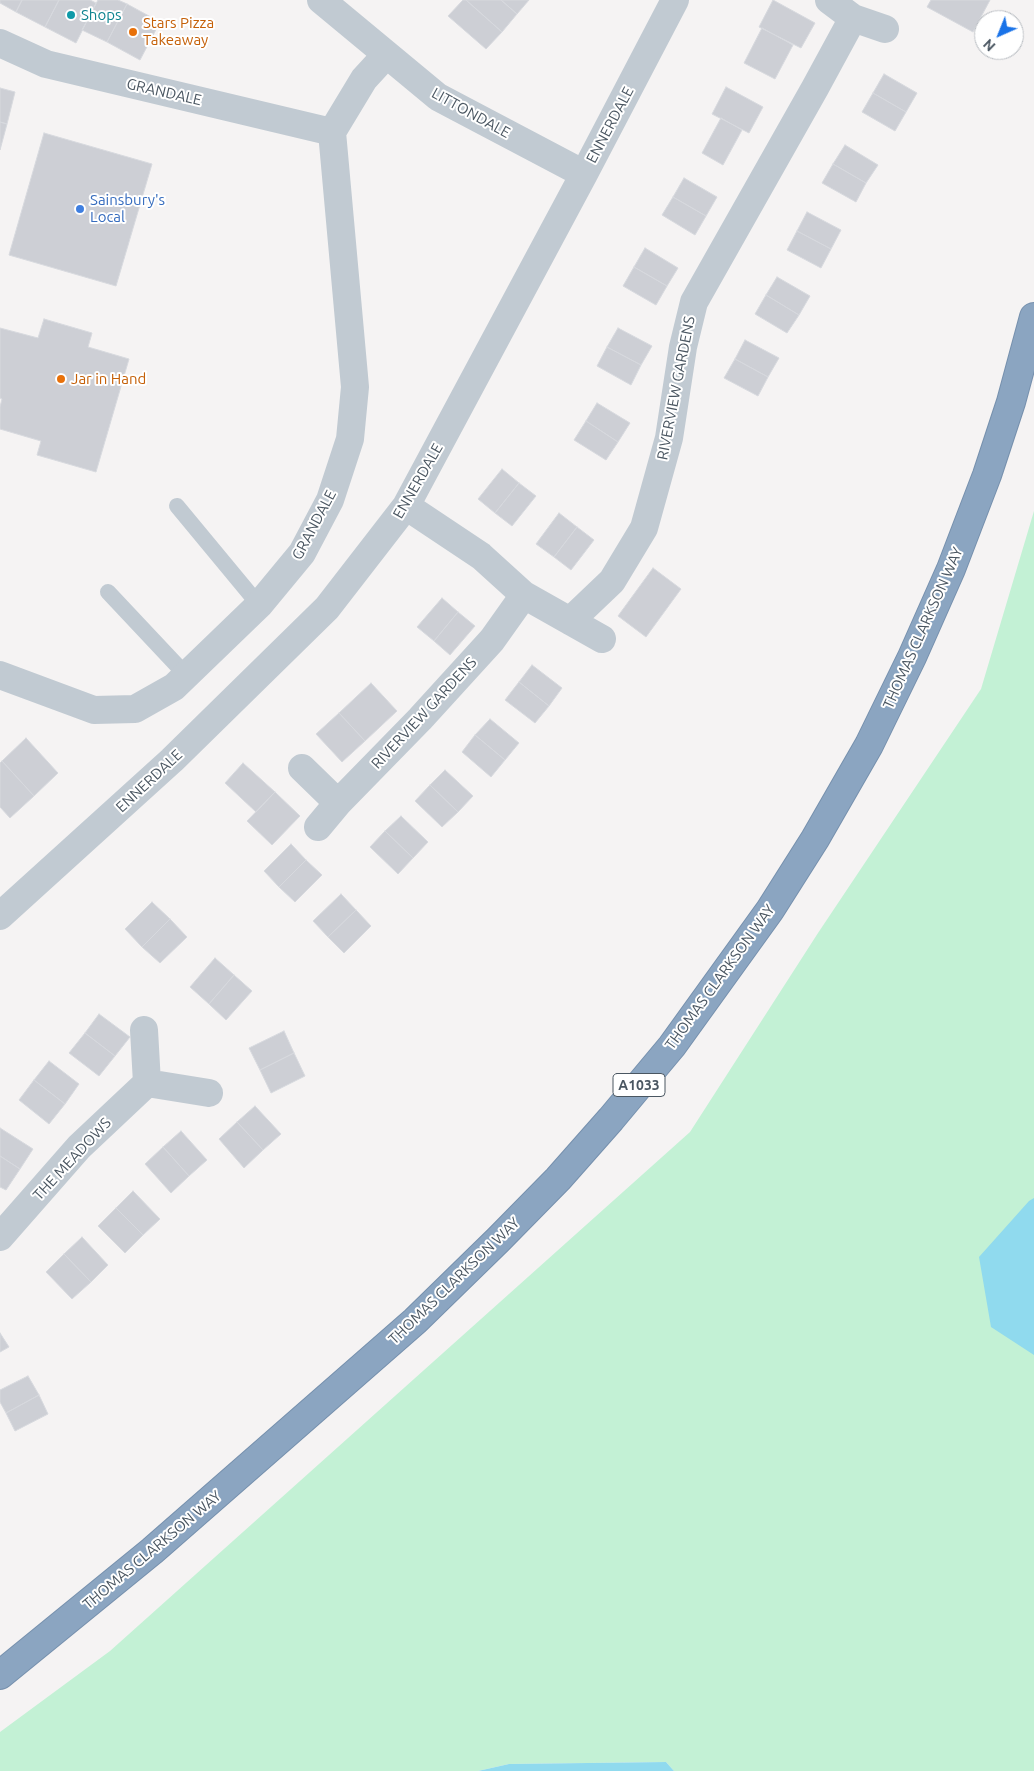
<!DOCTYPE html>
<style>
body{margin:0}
#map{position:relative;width:1034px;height:1771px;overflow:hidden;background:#f5f3f3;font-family:Ubuntu,sans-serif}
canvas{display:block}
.north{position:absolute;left:974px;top:10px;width:50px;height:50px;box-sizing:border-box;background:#fff;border:1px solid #b7bbc0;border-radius:50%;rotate:224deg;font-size:14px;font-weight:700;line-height:20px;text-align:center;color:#4a5661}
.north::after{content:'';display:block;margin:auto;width:18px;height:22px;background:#1a73e8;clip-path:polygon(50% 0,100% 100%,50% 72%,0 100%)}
</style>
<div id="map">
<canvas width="1034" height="1771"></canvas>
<div class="north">N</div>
</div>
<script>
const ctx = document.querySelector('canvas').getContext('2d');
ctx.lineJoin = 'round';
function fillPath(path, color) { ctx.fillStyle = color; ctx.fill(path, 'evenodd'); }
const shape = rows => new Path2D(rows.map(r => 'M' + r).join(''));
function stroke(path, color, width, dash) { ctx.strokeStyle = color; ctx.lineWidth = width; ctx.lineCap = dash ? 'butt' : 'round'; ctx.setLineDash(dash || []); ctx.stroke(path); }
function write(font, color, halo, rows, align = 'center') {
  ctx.font = font + ' Ubuntu,sans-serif'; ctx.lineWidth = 4; ctx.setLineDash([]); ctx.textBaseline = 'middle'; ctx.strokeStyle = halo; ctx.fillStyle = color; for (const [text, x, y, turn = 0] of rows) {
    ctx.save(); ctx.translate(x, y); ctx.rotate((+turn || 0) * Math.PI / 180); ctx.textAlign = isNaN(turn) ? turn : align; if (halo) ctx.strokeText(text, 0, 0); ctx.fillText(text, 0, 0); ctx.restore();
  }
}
fillPath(shape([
 [1034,511,1034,1771,674,1771,666,1762,509,1764,478,1771,0,1771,0,1732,110,1651,690,1132,818,933,981,689]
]), '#c3f1d5');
fillPath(shape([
 [1034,1198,1034,1355,991,1327,979,1257,1029,1201],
 [666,1762,674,1771,478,1771,509,1764]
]), '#90daee');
const building = shape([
 [0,0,22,0,16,12,0,3,0,0],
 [22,0,59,0,45,27,16,12,22,0],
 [59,0,90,0,96,3,76,43,45,27,59,0],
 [98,0,118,0,127,4,107,42,82,30,98,0],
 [463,0,466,0,502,32,486,49,448,16,463,0],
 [466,0,501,0,517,14,502,32,466,0],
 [501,0,529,0,517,14,501,0],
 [773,0,815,23,801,48,759,27,773,0],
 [931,0,990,0,973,32,927,7,931,0],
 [127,4,160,22,140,60,107,42,127,4],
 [762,28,793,45,775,79,744,63,762,28],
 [884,74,917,93,906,112,873,93,884,74],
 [726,87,763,107,749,133,712,114,726,87],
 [0,88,15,92,7,124,0,122,0,88],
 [873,93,906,112,895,131,862,112,873,93],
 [721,118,742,130,723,165,702,153,721,118],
 [0,122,7,124,0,150,0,122],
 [44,133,152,164,116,286,9,255,44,133],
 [845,145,878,165,866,183,833,164,845,145],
 [833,164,866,183,856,202,822,183,833,164],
 [684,178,717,197,706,216,673,197,684,178],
 [673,197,706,216,695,235,662,215,673,197],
 [807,212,841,230,831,249,797,231,807,212],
 [797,231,831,249,821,268,787,250,797,231],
 [645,248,678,268,667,286,634,267,645,248],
 [634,267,667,286,656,305,623,286,634,267],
 [777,277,810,296,799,315,766,295,777,277],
 [766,295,799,315,787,333,755,314,766,295],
 [44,319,92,333,88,347,129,359,96,472,37,455,41,441,0,429,0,407,2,399,0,398,0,328,38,338,44,319],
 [618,328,652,346,641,365,607,347,618,328],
 [745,340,779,358,768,377,735,359,745,340],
 [607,347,641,365,631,385,597,366,607,347],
 [735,359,768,377,758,396,724,378,735,359],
 [597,403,630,423,618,442,586,421,597,403],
 [586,421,618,442,606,460,574,440,586,421],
 [502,469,519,483,495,513,478,499,502,469],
 [519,483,536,496,512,526,495,513,519,483],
 [559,513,577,527,554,557,536,544,559,513],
 [577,527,594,540,571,570,554,557,577,527],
 [653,568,681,589,646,637,618,616,653,568],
 [442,598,458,612,434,641,417,627,442,598],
 [458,612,475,626,450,655,434,641,458,612],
 [532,665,562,688,549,706,519,682,532,665],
 [519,682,549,706,535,723,505,700,519,682],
 [371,683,397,711,365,741,339,713,371,683],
 [339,713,365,741,342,762,316,734,339,713],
 [490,719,519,743,505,760,475,735,490,719],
 [475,735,505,760,491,777,462,752,475,735],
 [26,738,58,773,34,796,2,761,26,738],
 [2,761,34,796,10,818,0,807,0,763,2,761],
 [243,763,275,792,256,812,225,783,243,763],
 [445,770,473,796,458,812,430,785,445,770],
 [430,785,458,812,442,827,415,801,430,785],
 [275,792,300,816,272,845,247,821,275,792],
 [401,816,428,842,413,858,385,831,401,816],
 [385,831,413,858,398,874,370,847,385,831],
 [291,844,306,860,279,887,264,871,291,844],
 [306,860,322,875,295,902,279,887,306,860],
 [341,894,356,910,328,937,313,921,341,894],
 [152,902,170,919,142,947,125,929,152,902],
 [356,910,371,926,344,953,328,937,356,910],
 [170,919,187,937,160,963,142,947,170,919],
 [215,958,234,975,209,1004,190,987,215,958],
 [234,975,252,991,226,1020,209,1004,234,975],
 [99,1014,130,1037,115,1056,85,1033,99,1014],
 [284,1031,294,1053,260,1070,249,1048,284,1031],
 [85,1033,115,1056,99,1076,69,1053,85,1033],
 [294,1053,305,1076,271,1093,260,1070,294,1053],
 [49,1061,79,1084,65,1104,34,1080,49,1061],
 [34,1080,65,1104,49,1124,19,1100,34,1080],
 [255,1106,281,1134,263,1150,237,1122,255,1106],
 [237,1122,263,1150,244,1168,219,1139,237,1122],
 [0,1128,33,1149,20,1169,0,1156,0,1128],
 [181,1131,207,1160,189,1176,163,1147,181,1131],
 [163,1147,189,1176,171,1193,145,1164,163,1147],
 [0,1156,20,1169,6,1190,0,1187,0,1156],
 [133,1191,160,1219,143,1235,116,1208,133,1191],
 [116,1208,143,1235,125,1253,98,1226,116,1208],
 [82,1237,108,1265,91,1282,64,1254,82,1237],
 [64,1254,91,1282,72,1299,46,1272,64,1254],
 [0,1333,9,1347,0,1352,0,1333],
 [28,1376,39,1395,6,1413,0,1402,0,1390,28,1376],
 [39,1395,48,1414,15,1431,6,1413,39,1395]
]);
fillPath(building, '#cdcfd5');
stroke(building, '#d7d9de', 1);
const highway = shape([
 [0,1675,152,1551,415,1321,498,1240,558,1179,611,1119,672,1046,770,910,815,839,869,745,912,657,951,569,987,475,1011,402,1034,317]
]);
stroke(highway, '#7690ad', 30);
stroke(shape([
 [177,506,259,605],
 [108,592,186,675]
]), '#c1cad2', 16);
stroke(shape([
 [321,0,438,97,584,174],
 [829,0,853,18,885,29],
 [0,43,46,64,332,132],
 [406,506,481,556,524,595,602,639],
 [570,621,612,581,644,528,669,438,683,347,694,302,815,88,853,18],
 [0,675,94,710,135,709,174,687,259,605,302,553,330,500,350,439,355,387,332,132,364,79,386,55],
 [302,768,338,803],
 [318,827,338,803,420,719,492,640,524,595],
 [0,916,172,760,327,608,406,506,584,174,675,0],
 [144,1030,147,1083,209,1093],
 [0,1237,79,1147,147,1083]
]), '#c1cad2', 28);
stroke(highway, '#8ba5c1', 28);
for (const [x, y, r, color] of [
 [71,15,5,"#0f9aa8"],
 [133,32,5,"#e8710a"],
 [80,209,5,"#3f7fe0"],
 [61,379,5,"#e8710a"]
]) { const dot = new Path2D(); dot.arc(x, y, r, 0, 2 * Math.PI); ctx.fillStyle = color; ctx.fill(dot); stroke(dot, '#fff', 2); }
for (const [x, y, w] of [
 [639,1085,52]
]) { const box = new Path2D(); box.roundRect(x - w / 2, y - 11.5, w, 23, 4); ctx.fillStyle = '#fff'; ctx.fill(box); stroke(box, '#4a5661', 1); }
write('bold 14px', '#4a5661', null, [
 ["A1033",639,1085]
]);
write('15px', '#0d838f', '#fff', [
 ["Shops",81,15]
], 'left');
write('15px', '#c56008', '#fff', [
 ["Stars Pizza",143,23],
 ["Takeaway",143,40],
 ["Jar in Hand",71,379]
], 'left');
write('15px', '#4a5661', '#fff', [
 ["GRANDALE",164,92,13],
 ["LITTONDALE",471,113,29],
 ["ENNERDALE",610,125,-62],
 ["RIVERVIEW GARDENS",676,388,-79],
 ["ENNERDALE",418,481,-60],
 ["GRANDALE",314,525,-62],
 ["THOMAS CLARKSON WAY",923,628,-66],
 ["RIVERVIEW GARDENS",424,713,-47],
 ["ENNERDALE",149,781,-43],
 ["THOMAS CLARKSON WAY",720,977,-54],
 ["THE MEADOWS",72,1159,-47],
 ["THOMAS CLARKSON WAY",454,1281,-44],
 ["THOMAS CLARKSON WAY",152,1550,-40]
]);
write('15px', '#366cbe', '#fff', [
 ["Sainsbury's",90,200],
 ["Local",90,217]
], 'left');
</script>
